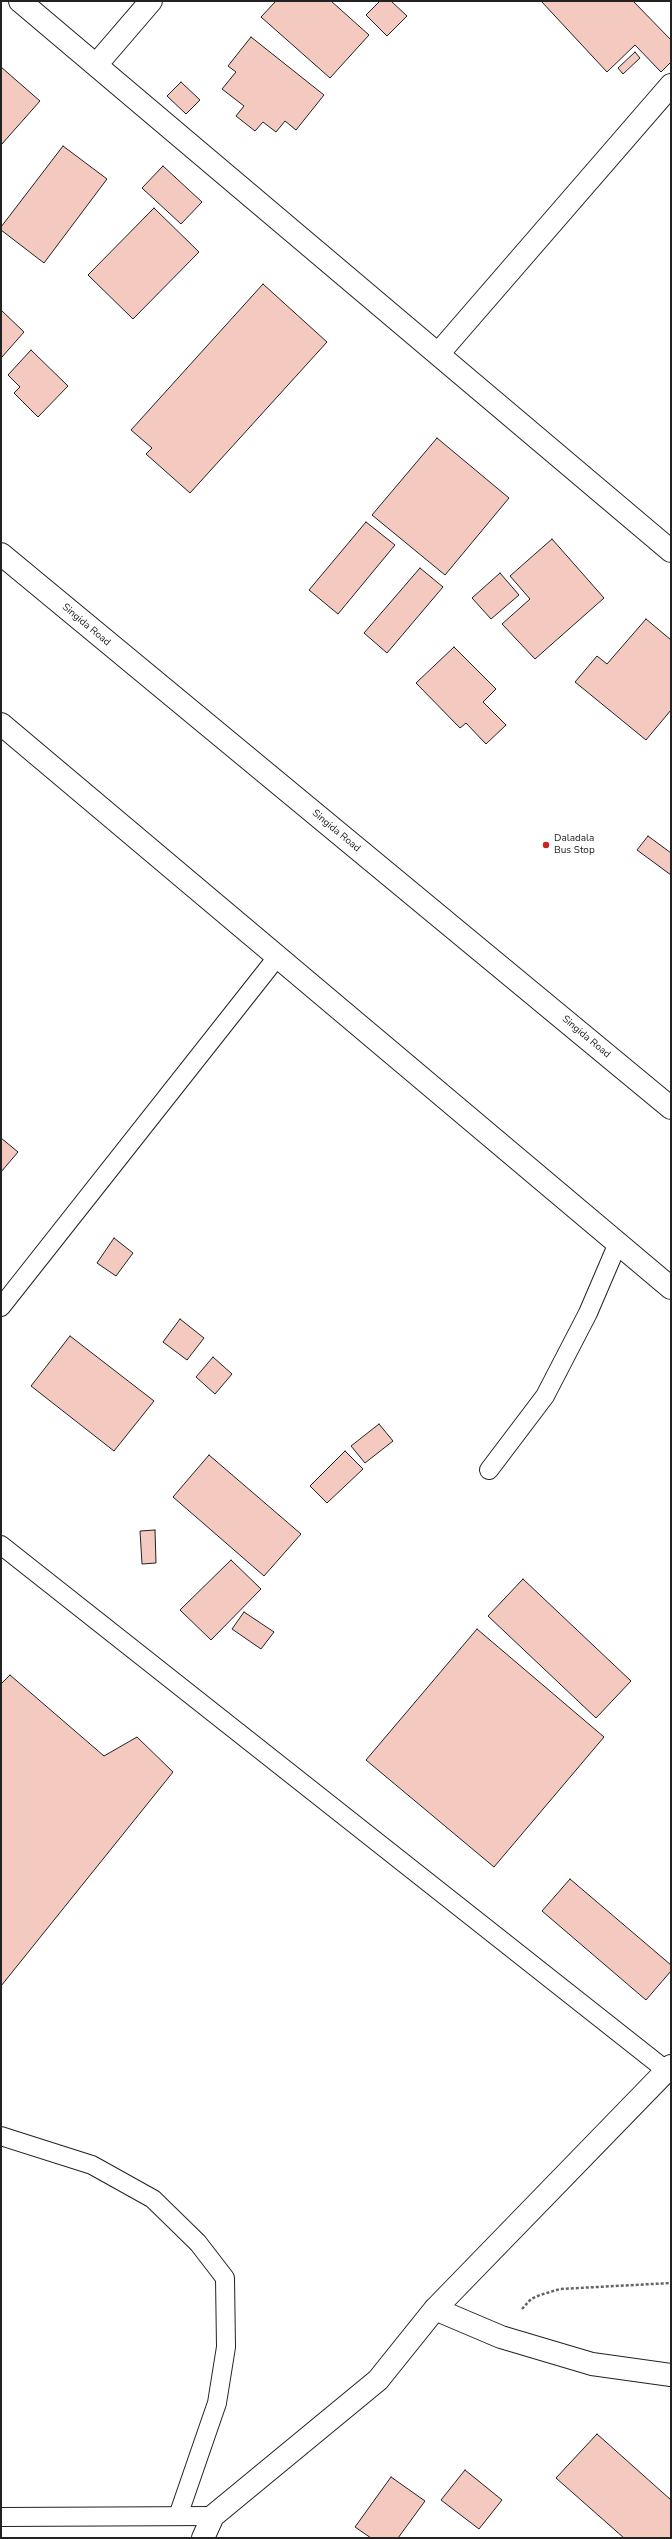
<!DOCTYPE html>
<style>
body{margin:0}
#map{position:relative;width:672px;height:2539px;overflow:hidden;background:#fff;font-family:"Nunito Sans",sans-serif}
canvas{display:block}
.frame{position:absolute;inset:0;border:2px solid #222;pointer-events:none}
</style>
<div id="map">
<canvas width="672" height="2539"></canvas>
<div class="frame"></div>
</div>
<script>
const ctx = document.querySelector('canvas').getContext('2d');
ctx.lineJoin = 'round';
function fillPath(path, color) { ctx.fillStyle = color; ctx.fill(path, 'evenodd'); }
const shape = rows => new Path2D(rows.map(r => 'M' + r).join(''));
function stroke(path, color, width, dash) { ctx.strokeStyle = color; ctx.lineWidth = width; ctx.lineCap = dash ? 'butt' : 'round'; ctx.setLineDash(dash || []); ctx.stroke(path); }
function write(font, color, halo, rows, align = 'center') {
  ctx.font = font + ' "Nunito Sans",sans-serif'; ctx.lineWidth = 3; ctx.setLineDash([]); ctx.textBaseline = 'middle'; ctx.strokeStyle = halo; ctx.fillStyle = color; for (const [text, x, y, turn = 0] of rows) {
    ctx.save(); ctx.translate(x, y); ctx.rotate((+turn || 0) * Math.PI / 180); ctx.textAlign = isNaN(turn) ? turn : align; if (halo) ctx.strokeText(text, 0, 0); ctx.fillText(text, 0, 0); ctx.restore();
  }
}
const building = shape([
 [276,1,331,1,369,35,330,78,261,17,276,1],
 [380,1,391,1,407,16,387,36,366,15,380,1],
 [541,1,633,1,671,40,671,62,661,72,635,45,607,72,541,1],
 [251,37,324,95,296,130,285,121,276,132,263,122,255,131,236,116,244,106,222,89,236,72,228,66,251,37],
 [635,52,640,58,623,74,618,68,635,52],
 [1,67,40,101,1,145,1,67],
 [181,82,200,100,186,114,167,96,181,82],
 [63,146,107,179,44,263,1,230,1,227,63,146],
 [163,166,202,202,181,224,142,188,163,166],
 [154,208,199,252,133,319,88,275,154,208],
 [263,284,327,342,190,493,146,454,152,448,131,430,263,284],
 [1,310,24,332,2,357,1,355,1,310],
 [31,350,68,386,38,417,14,393,20,387,8,375,31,350],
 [437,438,509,498,445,575,372,515,437,438],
 [366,522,395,545,338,614,309,590,366,522],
 [552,539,604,598,535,659,502,624,530,599,510,576,552,539],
 [420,568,443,587,387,653,364,633,420,568],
 [500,573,519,595,491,619,472,598,500,573],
 [646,619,671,640,671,710,646,740,575,682,597,656,607,664,646,619],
 [454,647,496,689,483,702,506,725,486,744,466,723,460,728,416,683,454,647],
 [648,836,671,853,671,875,637,850,648,836],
 [1,1138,18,1152,1,1172,1,1138],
 [114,1238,133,1253,116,1276,97,1263,114,1238],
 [180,1319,204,1338,187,1360,163,1342,180,1319],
 [70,1336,154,1401,114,1451,31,1386,70,1336],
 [213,1357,232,1374,215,1394,196,1377,213,1357],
 [379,1424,393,1441,365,1463,351,1446,379,1424],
 [345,1451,363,1469,327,1503,310,1486,345,1451],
 [209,1455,301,1534,264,1576,173,1497,209,1455],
 [155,1530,156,1563,142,1564,140,1531,155,1530],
 [231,1560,261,1589,211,1640,180,1610,231,1560],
 [523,1579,631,1681,596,1718,488,1616,523,1579],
 [244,1612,274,1632,261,1649,232,1629,244,1612],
 [477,1629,604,1737,494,1867,366,1760,477,1629],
 [10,1675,104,1756,137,1737,173,1772,1,1986,1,1684,10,1675],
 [570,1879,671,1965,671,1971,646,2000,542,1911,570,1879],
 [597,2434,671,2500,671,2538,624,2538,556,2478,597,2434],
 [465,2470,502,2500,479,2529,441,2500,465,2470],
 [391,2477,425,2501,398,2538,371,2538,355,2527,391,2477]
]);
fillPath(building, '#f3c9c0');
stroke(building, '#222', 1);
const service = shape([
 [1,1307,278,956],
 [489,1470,545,1396,588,1313,618,1243],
 [1,1545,667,2071],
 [1,2136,92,2165,153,2199,198,2243,225,2278,226,2347,217,2403,178,2516],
 [1,2517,213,2516]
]);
const minor = shape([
 [20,1,671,551],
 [96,65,151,1],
 [438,354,671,85],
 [1,724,671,1288],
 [435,2309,501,2337,592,2364,671,2375],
 [203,2538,213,2516,378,2380,435,2309,671,2066]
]);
const trunk = shape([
 [1,554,671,1108]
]);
stroke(service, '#222', 20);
stroke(minor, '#222', 24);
stroke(trunk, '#222', 24);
stroke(shape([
 [522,2309,531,2299,540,2295,560,2289,671,2283]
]), '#646464', 2.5, [3, 2]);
stroke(service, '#fff', 18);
stroke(minor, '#fff', 22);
stroke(trunk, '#fff', 22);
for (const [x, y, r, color] of [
 [546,845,4,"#c62828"]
]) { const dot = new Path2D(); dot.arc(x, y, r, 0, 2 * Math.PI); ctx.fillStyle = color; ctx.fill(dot); stroke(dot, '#fff', 1.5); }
write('10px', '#222', '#fff', [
 ["Singida Road",86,625,40],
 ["Singida Road",336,831,40],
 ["Singida Road",586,1037,40]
]);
write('10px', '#222', '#fff', [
 ["Daladala",554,839],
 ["Bus Stop",554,851]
], 'left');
</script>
